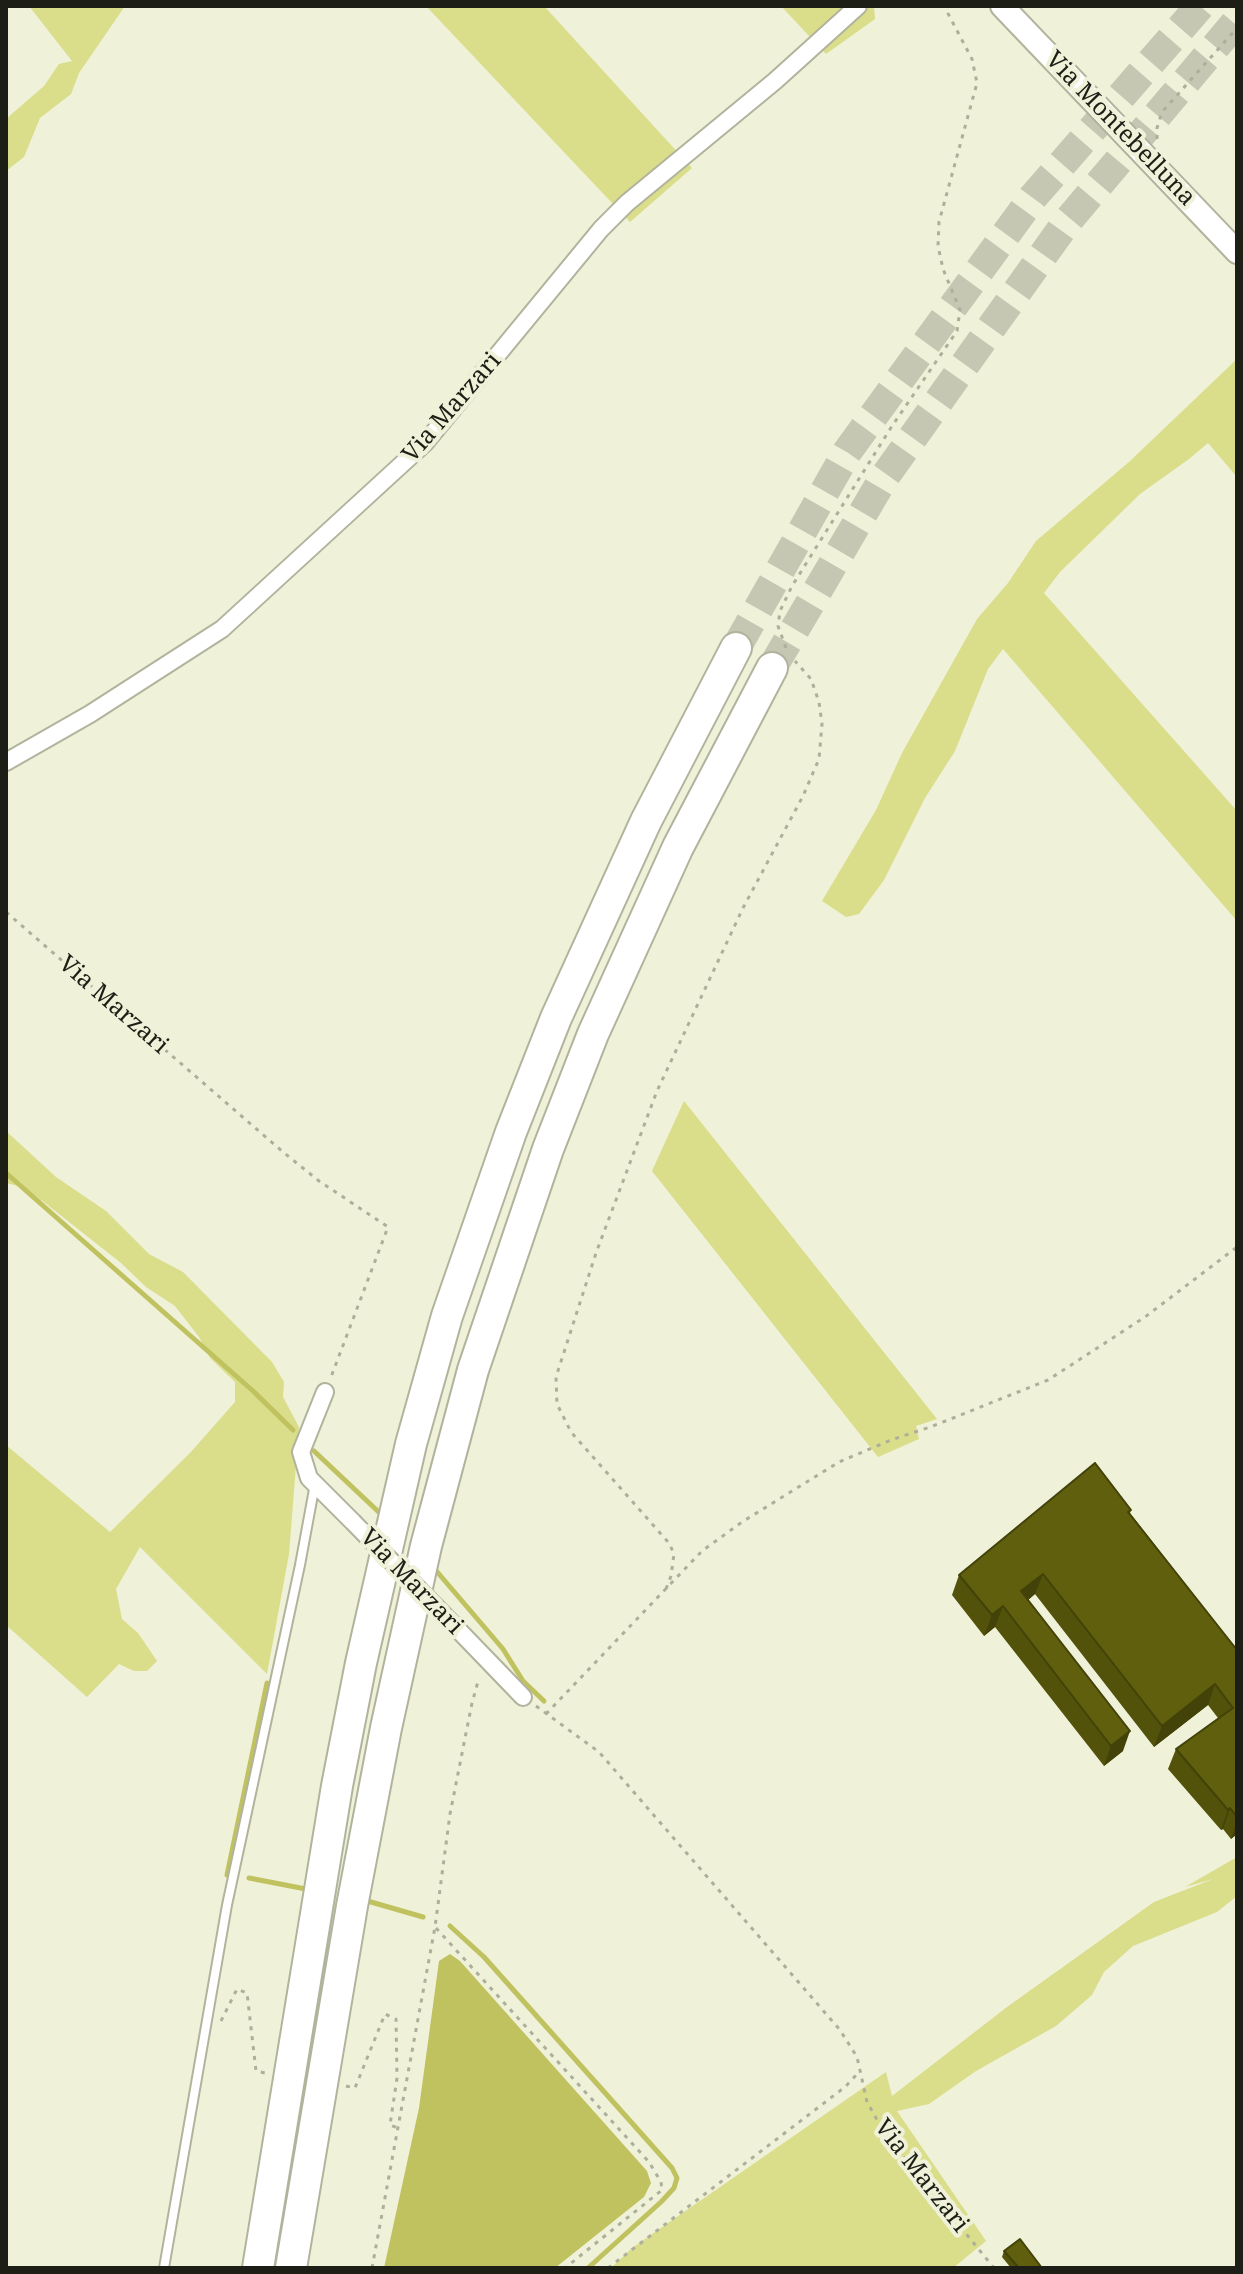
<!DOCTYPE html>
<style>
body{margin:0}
#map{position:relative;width:1243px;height:2274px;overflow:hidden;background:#eff1d9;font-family:"Noto Serif",serif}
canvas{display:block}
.frame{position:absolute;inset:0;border:8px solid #1d1e15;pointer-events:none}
</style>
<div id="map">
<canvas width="1243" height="2274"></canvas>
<div class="frame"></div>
</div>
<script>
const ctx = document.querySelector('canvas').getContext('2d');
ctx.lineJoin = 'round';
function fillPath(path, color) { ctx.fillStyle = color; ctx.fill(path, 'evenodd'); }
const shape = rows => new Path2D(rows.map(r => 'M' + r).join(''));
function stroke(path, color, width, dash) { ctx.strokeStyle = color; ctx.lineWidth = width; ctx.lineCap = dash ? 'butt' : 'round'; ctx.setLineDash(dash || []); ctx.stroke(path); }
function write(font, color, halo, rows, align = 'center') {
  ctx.font = font + ' "Noto Serif",serif'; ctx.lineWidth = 8; ctx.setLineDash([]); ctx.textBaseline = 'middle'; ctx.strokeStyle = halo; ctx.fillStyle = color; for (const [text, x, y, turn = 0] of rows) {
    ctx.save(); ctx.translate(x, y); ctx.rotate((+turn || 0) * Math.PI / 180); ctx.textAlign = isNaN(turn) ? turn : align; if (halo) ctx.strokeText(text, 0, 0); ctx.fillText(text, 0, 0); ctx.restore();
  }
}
fillPath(shape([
 [29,6,125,6,79,73,71,94,40,118,24,157,6,171,6,119,44,86,59,64,72,61],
 [426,6,544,6,692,168,630,222],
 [781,6,874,6,875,19,826,54],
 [1237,359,1237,477,1208,443,1189,459,1140,494,1060,572,1044,593,1237,811,1237,921,1003,649,988,669,955,751,925,798,884,880,859,914,846,917,822,901,876,810,902,753,977,619,1008,583,1036,541,1129,462],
 [684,1101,937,1419,916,1426,919,1439,878,1457,652,1171],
 [6,1131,56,1177,106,1211,149,1254,183,1272,272,1362,284,1382,283,1397,299,1427,289,1554,267,1674,140,1547,116,1589,122,1619,138,1633,157,1661,147,1671,134,1671,119,1664,87,1697,6,1625,6,1445,110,1532,190,1453,235,1402,235,1382,210,1358,199,1337,175,1306,146,1287,121,1263,45,1203,23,1187,6,1183],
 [1237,1857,1237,1896,1217,1912,1133,1946,1104,1972,1092,1995,1056,2026,976,2071,929,2104,897,2111,986,2241,953,2268,611,2268,632,2248,886,2072,892,2096,1007,2007,1154,1902,1213,1879,1185,1887]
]), '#dadd8a');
fillPath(shape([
 [450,1954,460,1961,647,2171,651,2183,644,2197,555,2268,384,2268,419,2108,439,1961]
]), '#c0c260');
stroke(shape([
 [6,1173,253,1391,293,1430],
 [314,1451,384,1517],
 [433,1567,503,1649,523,1681,544,1701],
 [227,1875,267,1683],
 [249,1878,311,1890],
 [364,1900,423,1917],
 [450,1926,484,1957,672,2168,677,2178,674,2188,661,2202,588,2268]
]), '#c0c260', 5);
stroke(shape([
 [736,648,847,452,1033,197,1200,6],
 [772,668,883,479,1066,223,1237,21]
]), '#c5c7b2', 30, [30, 15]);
const service = shape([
 [164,2268,227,1905,300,1565,315,1484]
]);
const minor = shape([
 [6,762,90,714,222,629,425,443,601,229,627,203,775,81,858,6],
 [325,1392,301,1452,309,1478,353,1522],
 [441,1612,523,1697]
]);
const secondary = shape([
 [1002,6,1237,252]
]);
const motorway = shape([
 [258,2268,337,1786,361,1663,411,1444,447,1316,511,1132,556,1018,646,821,736,648],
 [291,2268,352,1906,386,1728,426,1546,473,1370,548,1149,593,1034,678,847,772,668]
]);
stroke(service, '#b2b39d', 12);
stroke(minor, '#b2b39d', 20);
stroke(secondary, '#b2b39d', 26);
stroke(motorway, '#b2b39d', 34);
stroke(shape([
 [1157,139,1157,128,1162,112,1237,28],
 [786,648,778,626,780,611,792,586,892,426,957,331,960,310,943,269,938,246,939,222,977,83,972,59,944,6],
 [6,912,283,1152,319,1181,388,1227,331,1377],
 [666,1589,671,1576,674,1554,669,1543,571,1432,557,1404,556,1377,596,1253,657,1091,743,908,803,796,819,759,822,724,819,702,811,679,795,661],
 [536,1706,599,1752,840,2030,857,2057,867,2102,885,2134,994,2268],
 [546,1714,702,1551,742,1522,839,1462,891,1440,933,1426,1048,1380,1145,1317,1237,1247],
 [436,1928,649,2162,661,2182,662,2190,565,2268],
 [221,2021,237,1989,247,1993,256,2071,265,2073],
 [346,2086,355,2088,385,2014,396,2019,397,2078,390,2125,398,2128],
 [372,2268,435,1927,450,1814,472,1703,479,1678],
 [608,2268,845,2087,860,2071]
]), '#adaf9b', 3, [4, 6]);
stroke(service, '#fff', 8);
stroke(minor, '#fff', 16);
stroke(secondary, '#fff', 22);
stroke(motorway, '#fff', 30);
const minorBridge = shape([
 [353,1522,441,1612]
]);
stroke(minorBridge, '#b2b39d', 20, []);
stroke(minorBridge, '#fff', 16);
fillPath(shape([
 [1131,1510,1130,1513,1237,1650,1237,1834,1231,1839,1223,1829,1221,1830,1168,1769,1176,1749,1218,1718,1208,1705,1154,1747,1035,1594,1028,1600,1123,1751,1104,1766,995,1627,984,1636,952,1595,959,1575],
 [1004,2251,1042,2268,1011,2268,1002,2257]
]), '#52520b');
fillPath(shape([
 [1043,1574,1035,1594,1014,1612,1021,1591],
 [1003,1606,995,1627,984,1636,992,1615],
 [1215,1684,1208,1705,1154,1747,1162,1726],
 [1130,1731,1123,1751,1104,1766,1111,1746],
 [1230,1808,1223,1829,1221,1830,1228,1810],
 [1237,1822,1237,1834,1231,1839]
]), '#424209');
const building = shape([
 [1095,1463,1131,1510,1128,1512,1237,1650,1237,1817,1230,1808,1228,1810,1176,1749,1233,1708,1215,1684,1162,1726,1043,1574,1021,1591,1130,1731,1111,1746,1003,1606,992,1615,959,1575,1095,1463],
 [1020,2239,1042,2268,1019,2268,1004,2251,1020,2239]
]);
fillPath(building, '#5f5f0d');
stroke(building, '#424209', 2);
write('24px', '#1d1e15', '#eff1d9', [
 ["Via Montebelluna",1120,129,46],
 ["Via Marzari",452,408,-49],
 ["Via Marzari",113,1005,41],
 ["Via Marzari",411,1582,46],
 ["Via Marzari",921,2176,52]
]);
</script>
